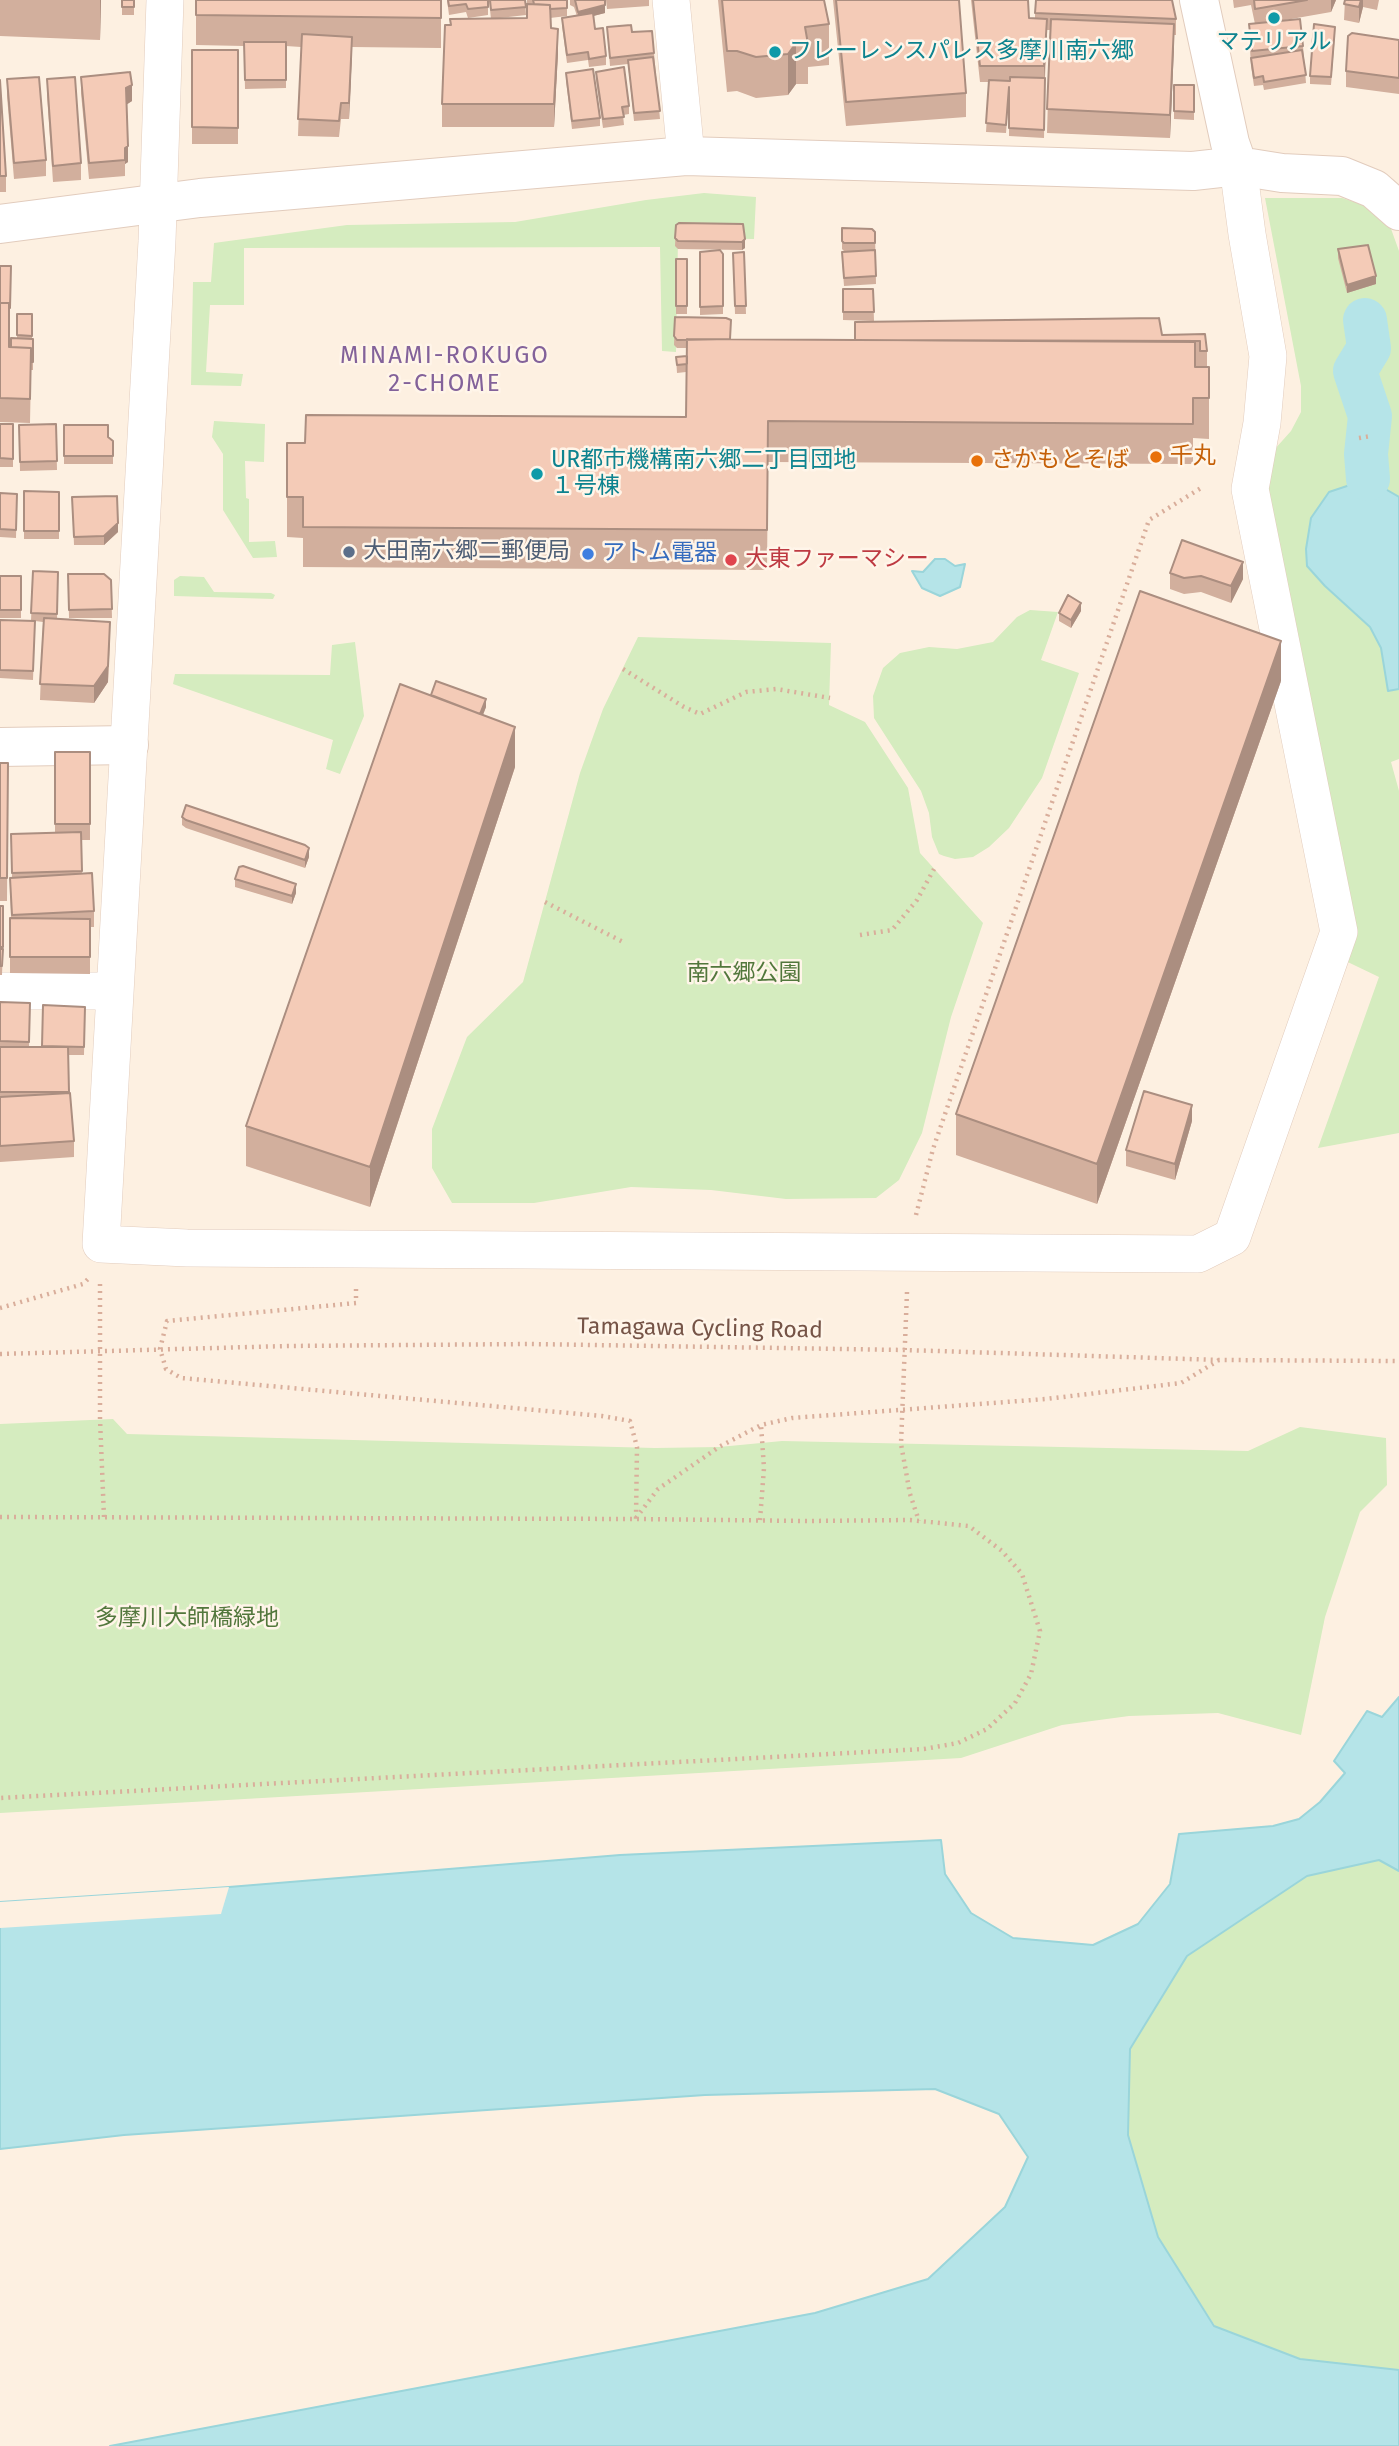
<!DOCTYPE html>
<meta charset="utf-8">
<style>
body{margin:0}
canvas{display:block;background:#fdf0e1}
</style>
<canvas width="1399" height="2446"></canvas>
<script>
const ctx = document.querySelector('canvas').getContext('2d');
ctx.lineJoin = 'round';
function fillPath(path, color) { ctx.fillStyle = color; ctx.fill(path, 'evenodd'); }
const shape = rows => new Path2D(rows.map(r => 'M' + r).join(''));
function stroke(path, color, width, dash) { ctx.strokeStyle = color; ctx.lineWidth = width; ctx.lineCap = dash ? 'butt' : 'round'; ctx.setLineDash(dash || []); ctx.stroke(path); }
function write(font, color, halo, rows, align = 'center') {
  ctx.font = font + ' "Fira Sans","Noto Sans JP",sans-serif'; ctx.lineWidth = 5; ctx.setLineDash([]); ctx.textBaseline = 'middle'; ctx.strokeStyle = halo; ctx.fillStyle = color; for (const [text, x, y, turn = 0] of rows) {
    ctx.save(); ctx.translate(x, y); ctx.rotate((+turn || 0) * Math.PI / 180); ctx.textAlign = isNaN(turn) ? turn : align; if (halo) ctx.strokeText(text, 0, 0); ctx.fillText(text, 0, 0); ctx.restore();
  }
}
fillPath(shape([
 [704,193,756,197,754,239,678,238,676,352,662,351,660,247,244,248,244,305,210,305,206,372,243,374,241,386,191,385,193,282,211,282,214,243,347,225,515,222,646,200],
 [1265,198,1342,198,1367,206,1390,226,1399,251,1399,759,1391,762,1399,791,1399,1133,1318,1148,1379,977,1331,954,1265,460,1291,431,1301,412,1301,386],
 [214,421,265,424,264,462,245,461,246,498,249,499,249,542,275,541,277,557,253,558,223,510,223,454,212,437],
 [180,576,204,577,214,592,271,593,275,595,273,599,174,596,174,580],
 [1030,610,1058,612,1041,660,1079,673,1042,778,1009,828,989,847,973,857,955,859,944,856,939,854,932,837,929,813,921,791,874,718,873,696,883,668,900,653,929,647,957,649,993,642,1017,617],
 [638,637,831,643,829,705,865,722,908,788,920,853,983,923,951,1017,922,1133,899,1180,876,1198,786,1199,711,1190,631,1187,534,1203,452,1203,432,1168,432,1129,467,1037,523,982,580,773,603,709],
 [355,642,364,716,340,774,326,769,333,740,173,684,175,674,330,675,332,645],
 [113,1419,127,1434,655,1448,719,1447,782,1441,1248,1451,1300,1427,1386,1438,1387,1485,1360,1512,1325,1617,1301,1735,1218,1713,1129,1716,1062,1725,961,1758,0,1813,0,1424],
 [1379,1860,1399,1871,1399,2370,1300,2359,1215,2326,1158,2237,1128,2135,1130,2049,1187,1956,1307,1876]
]), '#d5ecbf');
const water = shape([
 [1368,479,1399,497,1399,689,1388,691,1381,648,1370,627,1325,586,1307,566,1306,549,1311,518,1329,492,1368,479],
 [935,559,945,559,955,566,965,564,960,587,940,596,922,588,912,571,923,572,935,559],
 [1399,1697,1399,1871,1379,1860,1307,1876,1187,1956,1130,2049,1128,2135,1158,2237,1214,2326,1300,2359,1399,2370,1399,2446,110,2446,815,2313,928,2279,1005,2207,1028,2157,999,2114,935,2089,705,2095,124,2135,0,2149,0,1902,229,1887,620,1855,941,1840,945,1874,971,1913,1013,1938,1093,1945,1138,1924,1170,1884,1179,1834,1273,1826,1299,1819,1320,1802,1345,1773,1334,1761,1367,1711,1382,1717,1399,1697]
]);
fillPath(water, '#b5e4e8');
stroke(water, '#9ad5da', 2);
fillPath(shape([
 [229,1887,221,1914,0,1928,0,1902]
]), '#fdf0e1');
stroke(shape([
 [1365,320,1369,348,1355,371,1370,416,1366,454,1368,479]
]), '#b5e4e8', 44);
const minor = shape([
 [165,0,157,241,101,1244,187,1248,1198,1254,1232,1237,1339,932,1250,489,1262,423,1268,356,1247,234,1238,166],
 [671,0,686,156],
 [0,991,114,991]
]);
const tertiary = shape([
 [1199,0,1230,143,1238,166],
 [0,224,200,198,686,156,1193,171,1238,166,1282,173,1342,176,1374,189,1399,211],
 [0,747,129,745]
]);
stroke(minor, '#e2ccbd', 38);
stroke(tertiary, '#e2ccbd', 40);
stroke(shape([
 [1359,438,1371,436],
 [623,669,684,707,700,714,746,692,776,689,830,698],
 [545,902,625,943],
 [860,935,892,930,917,900,934,869],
 [916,1215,933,1149,1149,520,1201,488],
 [100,1284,100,1419,104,1517],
 [356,1289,356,1303,167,1321,160,1349,166,1369,181,1378,602,1416,630,1421,637,1447,636,1519],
 [907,1292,901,1444,910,1494,919,1521],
 [0,1308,83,1284,88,1279],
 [0,1354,287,1346,530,1344,905,1350,1219,1360,1399,1361],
 [0,1517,636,1519,807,1521,910,1520,969,1526,1002,1551,1022,1574,1040,1631,1031,1674,1015,1703,987,1729,958,1743,924,1749,0,1798],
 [636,1518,658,1489,719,1447,761,1425,792,1418,1046,1399,1181,1383,1219,1360],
 [760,1520,764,1468,761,1425]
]), '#d9ae9b', 4.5, [2, 5]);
stroke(minor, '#fff', 37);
stroke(tertiary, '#fff', 38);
fillPath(shape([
 [0,0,101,0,100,40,0,36],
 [122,0,134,0,134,15,122,15],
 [196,0,441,0,441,48,352,47,349,119,341,119,339,137,298,136,301,47,286,46,286,88,245,89,244,46,196,45],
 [447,0,488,0,488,15,468,18,466,12,449,15],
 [489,0,525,0,526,15,491,19],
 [527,0,567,0,567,16,550,18,551,28,558,53,554,127,442,127,442,104,450,25,527,18],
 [570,0,605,0,605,13,593,16,595,29,606,56,606,65,589,67,588,60,567,63,562,26,562,18,577,16,574,7,570,5],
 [606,0,649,0,649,6,607,9],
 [718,0,824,0,829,24,829,65,808,67,808,84,796,84,788,95,756,98,737,91,727,92],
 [833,0,959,0,966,93,966,117,846,126],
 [971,0,1028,0,1029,18,1035,18,1035,13,1176,19,1176,35,1174,35,1170,138,1047,133,1050,30,1047,30,1045,78,1045,87,1044,138,1009,136,1009,96,1006,133,986,132,989,82,980,82],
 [1233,0,1336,0,1331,12,1274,22,1303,46,1306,83,1264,90,1263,85,1254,86,1251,66,1249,32,1249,24,1255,24,1251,5,1234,8],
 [1345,0,1379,0,1377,10,1363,7,1359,23,1344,20],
 [607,27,632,32,654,53,660,119,634,121,628,64,610,66],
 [1335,35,1331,85,1310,84,1310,76],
 [1399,40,1399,94,1346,87,1346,71],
 [192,50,238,50,238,144,192,144],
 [596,72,629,106,629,114,623,115,624,125,603,128,596,80],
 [566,73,600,118,600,126,572,129,566,81],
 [81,77,132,101,127,104,128,162,125,164,125,176,89,179,81,93],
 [7,79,46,160,46,176,14,179,7,96],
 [47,79,81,163,81,180,53,182,47,95],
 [0,80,6,176,6,192,0,192],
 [1174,85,1194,85,1194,120,1174,119],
 [743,224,745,248,742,250,678,249,675,246,676,225],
 [842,228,875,232,876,284,844,286,842,260,842,252,844,251,842,249],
 [1338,249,1376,284,1347,293,1338,258],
 [700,252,723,254,723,314,700,315],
 [744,252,746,314,735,314,733,253],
 [676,259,687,259,687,314,676,314],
 [0,266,11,266,9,347,11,347,17,338,17,314,32,314,32,339,33,347,33,370,31,370,30,423,0,422],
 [843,289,873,289,874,321,843,320],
 [675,317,730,339,855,340,1205,334,1207,351,1207,367,1209,367,1209,439,1193,438,1193,464,768,462,767,570,303,567,303,538,287,537,287,443,686,417,686,372,677,373,676,357,687,356,687,348,677,348,674,345],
 [0,424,13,424,13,467,0,467],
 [56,424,57,470,20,471,19,425],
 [64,425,108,437,113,441,113,464,64,464],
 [24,491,59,492,59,539,24,539],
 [0,493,17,494,16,538,0,537],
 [72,497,118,532,104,545,74,545],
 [33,571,58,572,57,619,110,638,108,682,94,703,40,700,43,622,35,621,33,680,0,678,0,620,31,621],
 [1170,573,1243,579,1231,603,1201,592,1184,594,1170,589],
 [68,574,111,580,112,618,69,618],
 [0,576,21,576,21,618,0,618],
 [1081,611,1071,628,1059,621,1059,613],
 [1281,681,1097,1204,956,1155,956,1114],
 [431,695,486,707,483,715,515,767,370,1207,246,1166,246,1126],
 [55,752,90,752,90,840,81,840,82,873,94,911,94,927,90,927,90,974,10,973,10,918,11,918,10,878,12,877,11,834,55,833],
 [0,763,8,763,7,901,0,901],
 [182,817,309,857,305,868,186,828,182,825],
 [235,879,296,893,292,904,235,887],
 [0,906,3,947,2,975,0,975],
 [0,1002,30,1003,29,1047,42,1047,85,1007,84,1055,68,1055,69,1093,74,1141,74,1157,0,1162],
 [1192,1121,1175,1180,1126,1166,1126,1150]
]), '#d2af9d');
fillPath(shape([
 [100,0,101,0,100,40],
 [1331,0,1336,0,1331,12],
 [1361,0,1363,0,1363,7,1359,23,1359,7],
 [605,5,605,13,578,20,578,12],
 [1047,19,1047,35,1044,82,1044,66],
 [1174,24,1174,48,1170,138,1170,115],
 [558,29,558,53,554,127,554,104],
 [352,37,352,53,349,119,349,103],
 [796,43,796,84,788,95,788,54],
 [132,85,132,101,126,105,126,88],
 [128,146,128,162,125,164,125,148],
 [745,239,745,248,742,250,742,242],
 [1376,276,1376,284,1347,293,1347,285],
 [118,523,118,532,104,545,104,536],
 [1243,562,1243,579,1231,603,1231,586],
 [1081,603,1081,611,1071,628,1071,620],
 [110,622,108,682,94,703,94,686],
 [1281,641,1281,681,1097,1204,1097,1164],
 [486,699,486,707,480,722,480,714],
 [515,727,515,767,370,1207,370,1167],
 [309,848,309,857,305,868,305,860],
 [296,884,296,893,292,904,292,896],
 [1192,1105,1192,1121,1175,1180,1175,1164]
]), '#ab8e80');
const building = shape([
 [122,0,134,0,134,7,122,7,122,0],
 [196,0,441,0,441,18,196,15,196,0],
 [448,0,488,0,488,7,468,9,466,4,449,6,448,0],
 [490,0,525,0,526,7,491,10,490,0],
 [533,0,567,0,567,8,550,9,550,5,534,4,533,0],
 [575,0,605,0,605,5,578,12,575,0],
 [722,0,824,0,829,24,805,27,808,44,796,43,788,54,756,57,737,51,727,51,722,0],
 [836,0,959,0,966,93,846,102,836,0],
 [973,0,1028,0,1029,18,1047,19,1044,66,980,66,973,0],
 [1036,0,1172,0,1176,19,1035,13,1036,0],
 [1254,0,1307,0,1255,9,1254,0],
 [1345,0,1361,0,1359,7,1344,4,1345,0],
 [527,4,550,5,551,28,558,29,554,104,442,104,445,25,451,25,450,19,527,18,527,4],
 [593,13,595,29,603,28,606,56,589,59,588,52,567,55,562,18,593,13],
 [1051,19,1174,24,1170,115,1047,109,1051,19],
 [1300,19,1303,46,1252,51,1249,24,1300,19],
 [1314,24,1335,27,1331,77,1310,76,1314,24],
 [631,25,632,32,652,31,654,53,610,58,607,27,631,25],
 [1352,33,1399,40,1399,78,1346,71,1348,36,1352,33],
 [302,34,352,37,349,103,341,103,339,121,298,119,302,34],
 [244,42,286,42,286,80,245,80,244,42],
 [192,50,238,50,238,128,192,127,192,50],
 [1302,50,1306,75,1264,82,1263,76,1254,78,1251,58,1302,50],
 [653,57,660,111,634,113,628,60,653,57],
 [624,67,629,106,622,107,624,117,603,119,596,72,624,67],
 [593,69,600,118,572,121,566,73,593,69],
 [130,72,132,85,126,88,128,146,125,148,125,160,89,163,81,77,130,72],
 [39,77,46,160,14,163,7,79,39,77],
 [75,77,81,163,53,166,47,79,75,77],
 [1010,77,1045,78,1044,130,1009,128,1009,87,1006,125,986,123,989,80,1010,81,1010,77],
 [0,80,6,176,0,176,0,80],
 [1174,85,1194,85,1194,112,1174,111,1174,85],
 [679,223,743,224,745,239,742,242,678,241,675,238,676,225,679,223],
 [842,228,872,229,875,232,875,243,844,243,842,241,842,228],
 [1368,245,1376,276,1347,285,1338,249,1368,245],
 [720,250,723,254,723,306,700,307,700,252,720,250],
 [875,250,876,276,844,278,842,252,875,250],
 [744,252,746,306,735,306,733,253,744,252],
 [676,259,687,259,687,306,676,306,676,259],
 [0,266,11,266,10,308,9,308,9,303,0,303,0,266],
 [843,289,873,289,874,312,843,312,843,289],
 [0,303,9,303,9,347,31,348,30,399,0,398,0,303],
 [17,314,32,314,32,336,17,335,17,314],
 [675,317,726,318,731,320,730,339,677,340,674,336,675,317],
 [1159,318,1162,335,1205,334,1207,351,1200,351,1200,341,855,340,855,322,1159,318],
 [11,338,33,339,33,362,31,362,31,348,11,347,11,338],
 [687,339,1195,342,1195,367,1209,367,1209,398,1193,398,1193,424,768,421,767,530,303,527,303,497,287,497,287,443,305,443,306,415,686,417,687,339],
 [687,356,687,364,677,365,676,357,687,356],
 [0,424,13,424,13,459,0,458,0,424],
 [56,424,57,461,20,462,19,425,56,424],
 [64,425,108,425,108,437,113,441,113,456,64,456,64,425],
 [24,491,59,492,59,531,24,531,24,491],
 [0,493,17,494,16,530,0,529,0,493],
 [117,496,118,523,104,536,74,537,72,497,117,496],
 [1182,540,1243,562,1231,586,1201,576,1184,578,1170,573,1182,540],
 [33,571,58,572,57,614,31,613,33,571],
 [68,574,104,574,111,580,112,609,69,610,68,574],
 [0,576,21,576,21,610,0,610,0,576],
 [1140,591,1281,641,1097,1164,956,1114,1140,591],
 [1068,595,1081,603,1071,620,1059,613,1068,595],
 [44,618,110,622,108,666,94,686,40,684,44,618],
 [0,620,35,621,33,671,0,670,0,620],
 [436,681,486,699,480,714,431,695,436,681],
 [400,684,515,727,370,1167,246,1126,400,684],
 [55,752,90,752,90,824,55,824,55,752],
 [0,763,8,763,7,878,0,878,0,763],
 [186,805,305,845,309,848,305,860,186,820,182,817,186,805],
 [81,832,82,871,12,873,11,834,81,832],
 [243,866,296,884,292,896,235,879,239,867,243,866],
 [92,873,94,911,12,915,10,878,92,873],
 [0,906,3,906,3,947,0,947,0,906],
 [10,918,90,919,90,957,10,957,10,918],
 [0,949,3,949,2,966,0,966,0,949],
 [0,1002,30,1003,29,1042,0,1041,0,1002],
 [43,1005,85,1007,84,1047,42,1046,43,1005],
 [0,1047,68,1047,69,1092,0,1092,0,1047],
 [1144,1091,1192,1105,1175,1164,1126,1150,1144,1091],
 [70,1093,74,1141,0,1146,0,1097,70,1093]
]);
fillPath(building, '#f4cbb7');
stroke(building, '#ab8e80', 2);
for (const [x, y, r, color] of [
 [1274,18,7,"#0f9aa8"],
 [775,52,7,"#0f9aa8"],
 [1156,457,7,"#e8710a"],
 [977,461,7,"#e8710a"],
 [537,474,7,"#0f9aa8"],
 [349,552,7,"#5c6f8a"],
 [588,554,7,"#3f7fe0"],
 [731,560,7,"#e0444e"]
]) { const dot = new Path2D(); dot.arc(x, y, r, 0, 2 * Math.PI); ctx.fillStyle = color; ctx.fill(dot); stroke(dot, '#fff5e9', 2.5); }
write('23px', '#0d838f', '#fff5e9', [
 ["マテリアル",1274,43,"center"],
 ["フレーレンスパレス多摩川南六郷",789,52],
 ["UR都市機構南六郷二丁目団地",551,461],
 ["１号棟",551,487]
], 'left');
write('23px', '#c56008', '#fff5e9', [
 ["千丸",1170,457],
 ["さかもとそば",991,461]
], 'left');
write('23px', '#4e5e75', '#fff5e9', [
 ["大田南六郷二郵便局",363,552]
], 'left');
write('23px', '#366cbe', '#fff5e9', [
 ["アトム電器",602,554]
], 'left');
write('23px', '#be3a42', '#fff5e9', [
 ["大東ファーマシー",745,560]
], 'left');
write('23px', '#52773c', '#fff5e9', [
 ["南六郷公園",744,974],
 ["多摩川大師橋緑地",187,1619]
]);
write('23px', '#765447', '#fff5e9', [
 ["Tamagawa Cycling Road",700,1329,1]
]);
ctx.letterSpacing = '2px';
write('24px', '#83629a', '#fff5e9', [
 ["MINAMI-ROKUGO",445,356],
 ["2-CHOME",445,384]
]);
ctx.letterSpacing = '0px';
</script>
